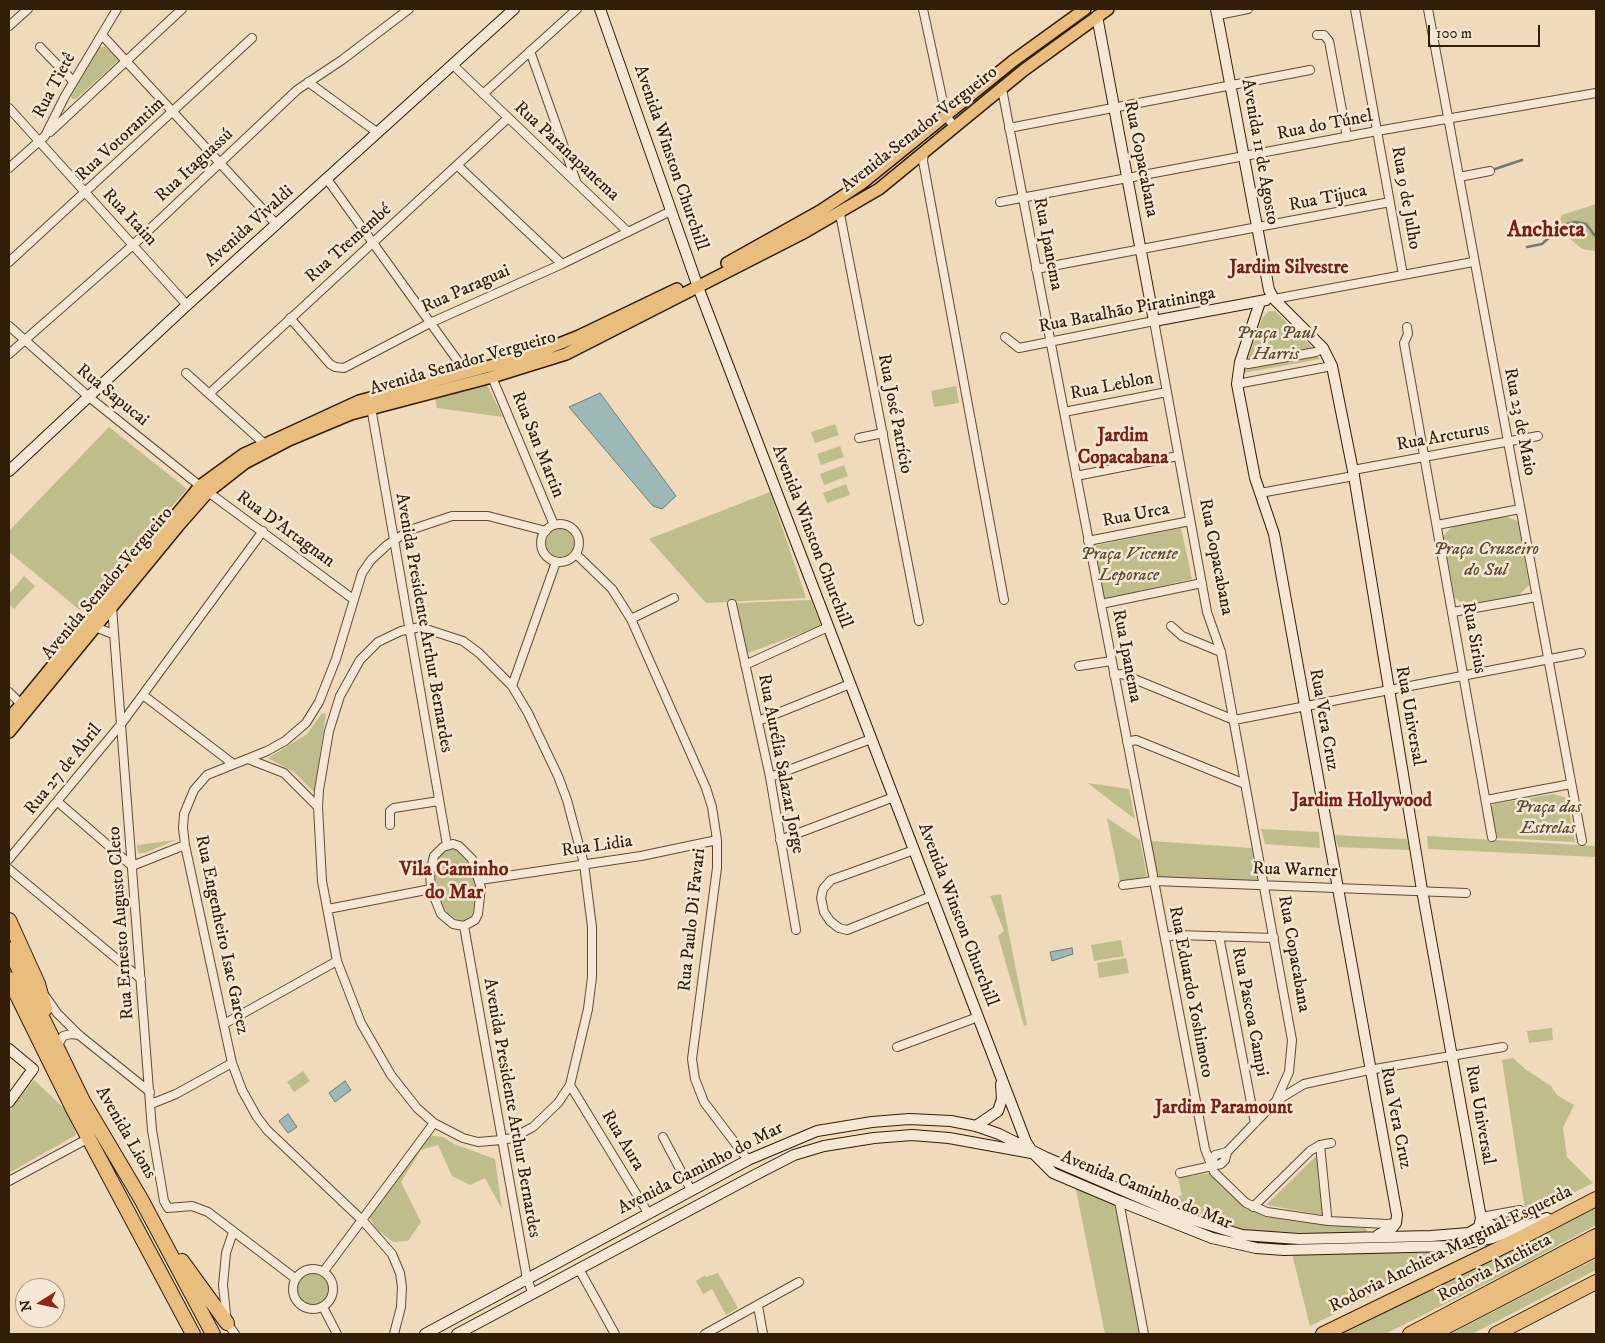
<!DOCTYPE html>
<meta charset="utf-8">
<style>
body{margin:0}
#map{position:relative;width:1605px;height:1343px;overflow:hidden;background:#efdabc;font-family:"IM FELL DW Pica",serif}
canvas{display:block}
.frame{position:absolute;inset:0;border:10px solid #311d08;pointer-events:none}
.north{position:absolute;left:15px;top:1278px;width:50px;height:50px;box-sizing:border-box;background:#f5e7d3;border:1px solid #a79682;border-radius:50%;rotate:260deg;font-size:14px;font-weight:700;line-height:20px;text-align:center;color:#311d08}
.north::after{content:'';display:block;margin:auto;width:18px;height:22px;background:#8f2418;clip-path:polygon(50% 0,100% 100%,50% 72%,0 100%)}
.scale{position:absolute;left:1428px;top:25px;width:112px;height:22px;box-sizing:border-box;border:2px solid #311d08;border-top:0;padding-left:6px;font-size:15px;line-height:18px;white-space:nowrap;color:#311d08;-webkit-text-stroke:4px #f5e7d3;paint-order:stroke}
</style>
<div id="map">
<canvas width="1605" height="1343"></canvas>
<div class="frame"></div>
<div class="north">N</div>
<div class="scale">100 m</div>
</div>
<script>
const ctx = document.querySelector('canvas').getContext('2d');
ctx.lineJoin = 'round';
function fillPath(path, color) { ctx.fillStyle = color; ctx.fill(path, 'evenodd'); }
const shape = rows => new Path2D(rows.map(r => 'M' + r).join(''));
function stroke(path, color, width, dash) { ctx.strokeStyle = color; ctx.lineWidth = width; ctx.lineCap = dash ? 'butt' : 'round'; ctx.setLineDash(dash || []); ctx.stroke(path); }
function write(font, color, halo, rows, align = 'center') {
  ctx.font = font + ' "IM FELL DW Pica",serif'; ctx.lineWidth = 5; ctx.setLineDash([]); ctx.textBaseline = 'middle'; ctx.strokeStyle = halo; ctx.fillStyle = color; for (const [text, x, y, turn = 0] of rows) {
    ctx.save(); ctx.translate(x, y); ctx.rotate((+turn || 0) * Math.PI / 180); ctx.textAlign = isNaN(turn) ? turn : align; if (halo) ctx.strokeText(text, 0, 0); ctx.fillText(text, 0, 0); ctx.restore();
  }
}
fillPath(shape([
 [99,47,105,47,119,60,76,99,72,99,71,95],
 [1596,204,1596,251,1582,249,1556,227,1562,215],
 [1269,311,1275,311,1314,349,1320,359,1243,373,1262,318],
 [487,385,503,417,437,408,435,399],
 [956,386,959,403,934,407,931,391],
 [835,424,839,435,815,443,811,432],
 [109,427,187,489,81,611,9,552,9,531],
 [840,446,844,457,821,465,817,454],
 [844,465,848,476,824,485,820,474],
 [846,484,850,495,827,503,823,493],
 [770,492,806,598,706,603,649,539],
 [1504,516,1518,521,1529,585,1519,595,1464,605,1455,598,1443,536,1452,527],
 '543 543a18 18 0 1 1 36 0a18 18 0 1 1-36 0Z',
 [1181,528,1192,579,1103,599,1093,546],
 [24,576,35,586,14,609,9,604,9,594],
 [811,600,821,626,748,653,735,603],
 [322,713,326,714,314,792,295,773,268,758,307,734],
 [1088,783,1129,789,1135,819,1112,802],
 [1554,794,1567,798,1575,842,1497,838,1491,808,1494,804],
 [1107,818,1140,840,1147,876,1120,882],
 [1261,829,1319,832,1320,848,1265,844],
 [1335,835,1407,839,1410,850,1338,847],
 [1427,836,1596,846,1596,857,1428,849],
 [176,840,145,853,138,853,137,845],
 [1151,841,1252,848,1258,881,1157,877],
 [452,846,467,857,473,866,477,885,475,907,471,916,464,921,459,921,447,913,442,905,436,883,434,872,438,854],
 [1001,894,1027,1025,1024,1026,998,936,1004,931,990,896],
 [1121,940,1124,956,1094,961,1091,945],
 [1126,958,1129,973,1099,978,1097,963],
 [1552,1028,1553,1040,1529,1043,1527,1031],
 [1513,1058,1525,1069,1551,1086,1557,1095,1574,1105,1563,1128,1567,1157,1593,1183,1526,1216,1502,1060],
 [303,1071,310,1081,294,1092,287,1082],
 [34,1080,70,1114,76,1135,9,1173,9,1110],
 [421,1134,443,1137,454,1144,495,1159,502,1209,485,1178,470,1185,452,1176,438,1145,421,1150,401,1182,421,1222,408,1241,393,1242,375,1228,366,1210],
 [1318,1154,1323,1215,1266,1205],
 [1210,1173,1249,1209,1303,1222,1366,1228,1367,1234,1256,1232,1221,1226,1164,1200,1182,1195,1178,1178],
 [1075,1185,1115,1202,1140,1334,1105,1334],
 [1596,1205,1596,1225,1515,1269,1385,1334,1341,1334,1393,1306,1516,1250],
 [1462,1251,1310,1326,1292,1254],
 [1596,1259,1596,1270,1472,1334,1450,1334],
 '296 1289a17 17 0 1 1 34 0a17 17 0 1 1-34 0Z',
 [718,1273,738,1308,726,1315,712,1289,703,1294,696,1281,705,1275,706,1277]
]), '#c0bd8c');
const water = shape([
 [600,393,676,496,662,509,653,506,569,407,600,393],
 [1072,948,1073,954,1052,961,1050,952,1072,948],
 [345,1081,351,1090,335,1102,329,1093,345,1081],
 [288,1114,297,1127,288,1133,279,1121,288,1114]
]);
fillPath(water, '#9cb9b8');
stroke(water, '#717b72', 1);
stroke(shape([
 [1495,169,1522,160],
 [1527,247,1542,244,1563,225,1575,222,1586,224,1596,237]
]), '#717b72', 2.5);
const street = shape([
 [923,9,946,116,954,126],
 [1355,9,1403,275],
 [1428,9,1582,841],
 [1218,15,1248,9],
 [9,26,28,9],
 [102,35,277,225],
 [1317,35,1324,35,1329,41,1347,137],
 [40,47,73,81],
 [530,51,576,181],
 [452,64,628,232],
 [308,82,378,133],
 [1002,89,1153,875],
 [483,94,577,9],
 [9,108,187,305],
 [1009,128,1310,70],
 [50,132,182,9],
 [924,152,923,161,1004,600],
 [457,165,562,264],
 [9,168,45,136,65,96,117,9],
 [1459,177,1490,171],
 [327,179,465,371],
 [1000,202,1377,131,1596,93],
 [840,214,919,621],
 [9,262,252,38],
 [1036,269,1390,202],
 [1274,299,1473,262],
 [290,318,330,364,335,367,344,368,430,323,562,264,671,211],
 [9,326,89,397,200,486,353,599],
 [1407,327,1408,334,1404,343,1492,837],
 [1005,337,1019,348,1154,321,1207,612,1221,652,1292,1040,1289,1072,1276,1101],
 [9,354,133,245,297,90,342,60,409,9],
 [1240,362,1248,364,1316,352,1323,348],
 [186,373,268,447],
 [492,377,554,525],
 [1237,384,1332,366],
 [210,393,508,118],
 [371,407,447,845],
 [1064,412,1167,392],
 [859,438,883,433],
 [1353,470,1538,436],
 [1076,476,1178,456],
 [1260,493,1354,476],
 '541 543a19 19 0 1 1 38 0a19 19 0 1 1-38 0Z',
 [1437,525,1520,509],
 [1088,541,1190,521],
 [576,554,612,589,631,619,706,788,712,807,717,840,717,868,692,1059,695,1079,704,1102,748,1160],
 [732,604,770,777,796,930],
 [1101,604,1202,583],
 [112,607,152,1130,164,1201,168,1208,192,1206,208,1212,296,1279],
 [1453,612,1536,597],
 [631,619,674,598],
 [1171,626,1182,636,1221,652],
 [95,627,113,634],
 [420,627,463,641,479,653,512,686,528,713,558,776,567,800,584,864,592,927,592,977,588,1009,570,1085,558,1103,533,1127,512,1138,501,1140,478,1142,463,1138,434,1123,417,1108,391,1075,361,1023,337,961,322,881,318,807,319,790,329,731,340,696,360,660,378,642,401,631,420,627],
 [745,665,828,627],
 [1079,666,1111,661],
 [1114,675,1122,674,1234,720,1581,653],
 [512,686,556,562],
 [9,692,21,704],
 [143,695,232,763],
 [758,721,850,684],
 [1127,742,1136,740,1245,784],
 [248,759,284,773,318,807],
 [770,777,871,739],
 [1486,800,1571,784],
 [58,802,132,866,185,845],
 [390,825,390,811,394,808,439,801],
 [780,840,894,797],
 [453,844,459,846,472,859,481,888,478,914,475,920,464,926,453,924,441,914,431,889,430,873,434,856,443,847,453,844],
 [914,850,831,880,823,889,821,898,824,912,830,921,839,928,847,930,932,896],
 [9,859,122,723,263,531],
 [9,869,141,979],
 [480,880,641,856,717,840],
 [1154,881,1205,1149,1214,1172,1246,1203,1267,1212,1328,1221,1387,1224,1396,1223],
 [1123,885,1154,881,1466,893],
 [328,909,431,889],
 [464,926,527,1279,533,1294],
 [1219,936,1255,1123],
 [1165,937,1177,935,1274,938],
 [45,996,57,1013,79,1035,150,1092],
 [224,1024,337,961],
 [57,1047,63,1036,71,1034,79,1035],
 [897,1047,978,1017],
 [570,1085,648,1213],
 [151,1104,176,1094,232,1063],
 [663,1137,691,1190],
 [1320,1145,1327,1215],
 [1210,1166,1215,1155,1227,1152,1276,1101,1304,1084,1369,1070,1503,1047],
 [1180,1173,1221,1164,1225,1160,1227,1152],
 [9,1181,89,1138],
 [1119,1201,1144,1334],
 [1253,1207,1310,1151,1320,1145,1331,1143],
 [1481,1217,1520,1210],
 [233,1232,226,1253,223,1285,227,1323,235,1334],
 [579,1269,615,1334],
 '293 1289a20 20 0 1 1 40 0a20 20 0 1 1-40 0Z',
 [324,1271,434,1123],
 [758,1306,763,1334],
 [323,1307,337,1334],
 [394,1334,401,1307,402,1287,400,1273,392,1254,363,1221,267,1130,257,1117,242,1090,232,1063,185,845,183,828,184,814,194,790,207,775,267,751,285,741,306,723,319,702,336,659,362,573,371,560,387,545,410,530,452,516,488,516,546,531],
 [705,1334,799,1282]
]);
const secondary = shape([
 [600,9,698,287,1026,1142,1034,1154,1053,1173,1119,1201,1212,1238,1256,1248,1284,1250,1452,1246,1492,1238,1547,1218],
 [1097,16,1154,321,1266,300],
 [1260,302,1240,362,1237,384,1255,478,1274,534,1397,1215,1396,1223,1393,1227,1378,1235],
 [9,471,187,305,514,9],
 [9,1049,33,1069,9,1102],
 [976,1126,998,1111,1002,1099,1001,1084],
 [1481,1218,1495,1227,1516,1225],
 [425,1334,748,1160,817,1131,872,1122,909,1119,951,1121,976,1126,999,1134,1045,1157,1187,1218,1242,1235,1299,1239,1431,1236,1469,1233,1479,1227,1481,1218,1422,890,1354,476,1332,366,1323,348,1274,299,1269,290,1216,9],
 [457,1334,755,1175,794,1155,824,1146,874,1138,912,1135,949,1138,1037,1154]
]);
const primary = shape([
 [727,263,820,211,861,184,1013,61,1085,9],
 [9,719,200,486,244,454,359,401,531,355,579,336,677,289],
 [9,732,179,525,208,492,245,463,289,440,351,414,492,377,566,354,805,232,879,189,1024,70,1108,9]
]);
const highway = shape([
 [9,920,38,984,45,1009],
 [9,949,83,1101,141,1199,213,1334],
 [9,979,72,1107,193,1334],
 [182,1261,227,1323],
 [1323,1334,1519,1239,1596,1199],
 [1410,1334,1596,1236],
 [1432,1334,1596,1249],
 [1496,1334,1596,1282]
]);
stroke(street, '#604c35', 10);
stroke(secondary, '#311d08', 12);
stroke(primary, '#311d08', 14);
stroke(highway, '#311d08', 16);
stroke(street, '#f5e7d3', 8);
stroke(secondary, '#f5e7d3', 10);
stroke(primary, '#e8bd7e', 11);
stroke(highway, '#e8bd7e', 14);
write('18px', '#311d08', '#f5e7d3', [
 ["Rua Tietê",55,86,-62],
 ["Rua do Túnel",1325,126,-11],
 ["Avenida Senador Vergueiro",920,130,-38],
 ["Rua Votorantim",121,140,-43],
 ["Rua Paranapanema",566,152,43],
 ["Avenida 11 de Agosto",1259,152,80],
 ["Avenida Winston Churchill",670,158,71],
 ["Rua Copacabana",1140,159,79],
 ["Rua Itaguassú",195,166,-43],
 ["Rua 9 de Julho",1405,198,80],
 ["Rua Tijuca",1328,199,-11],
 ["Rua Itaim",129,218,47],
 ["Avenida Vivaldi",250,227,-42],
 ["Rua Tremembé",349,244,-42],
 ["Rua Ipanema",1047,244,79],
 ["Rua Paraguai",466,290,-24],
 ["Rua Batalhão Piratininga",1127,311,-11],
 ["Avenida Senador Vergueiro",463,364,-16],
 ["Rua Leblon",1112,387,-11],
 ["Rua Sapucai",112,396,39],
 ["Rua José Patrício",894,414,79],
 ["Rua 23 de Maio",1519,422,79],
 ["Rua Arcturus",1443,438,-10],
 ["Rua San Martin",537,445,68],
 ["Rua Urca",1136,516,-11],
 ["Rua D'Artagnan",285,530,36],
 ["Avenida Winston Churchill",811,537,69],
 ["Rua Copacabana",1215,557,79],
 ["Avenida Senador Vergueiro",108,584,-50],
 ["Avenida Presidente Arthur Bernardes",423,623,80],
 ["Rua Sirius",1473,638,80],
 ["Rua Ipanema",1126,656,79],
 ["Rua Universal",1409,716,80],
 ["Rua Vera Cruz",1323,720,80],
 ["Rua Aurélia Salazar Jorge",780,764,79],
 ["Rua 27 de Abril",64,770,-51],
 ["Rua Lidia",597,847,-8],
 ["Rua Warner",1295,871,2],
 ["Avenida Winston Churchill",957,915,69],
 ["Rua Paulo Di Favari",693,920,-84],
 ["Rua Ernesto Augusto Cleto",122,923,-94],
 ["Rua Engenheiro Isac Garcez",221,935,78],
 ["Rua Copacabana",1293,954,80],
 ["Rua Eduardo Yoshimoto",1190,992,79],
 ["Rua Pascoa Campi",1249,1012,79],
 ["Avenida Presidente Arthur Bernardes",511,1108,80],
 ["Rua Universal",1479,1115,80],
 ["Rua Vera Cruz",1395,1118,79],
 ["Avenida Lions",125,1133,60],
 ["Rua Aura",622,1141,59],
 ["Avenida Caminho do Mar",701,1169,-27],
 ["Avenida Caminho do Mar",1146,1191,22],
 ["Rodovia Anchieta Marginal Esquerda",1451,1250,-26],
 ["Rodovia Anchieta",1495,1269,-28]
]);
write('italic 18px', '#5c4d30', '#f5e7d3', [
 ["Praça Paul",1276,334],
 ["Harris",1276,355],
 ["Praça Cruzeiro",1486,550],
 ["do Sul",1486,571],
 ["Praça Vicente",1129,555],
 ["Leporace",1129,576],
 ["Praça das",1548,808],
 ["Estrelas",1548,829]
]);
write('bold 19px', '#7a1f14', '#f5e7d3', [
 ["Jardim Silvestre",1289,269],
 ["Jardim",1123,437],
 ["Copacabana",1123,459],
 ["Jardim Hollywood",1362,802],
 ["Jardim Paramount",1224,1109]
]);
write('bold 20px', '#7a1f14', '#f5e7d3', [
 ["Vila Caminho",454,871],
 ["do Mar",454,894]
]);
write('bold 22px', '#7a1f14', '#f5e7d3', [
 ["Anchieta",1546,231]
]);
</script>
